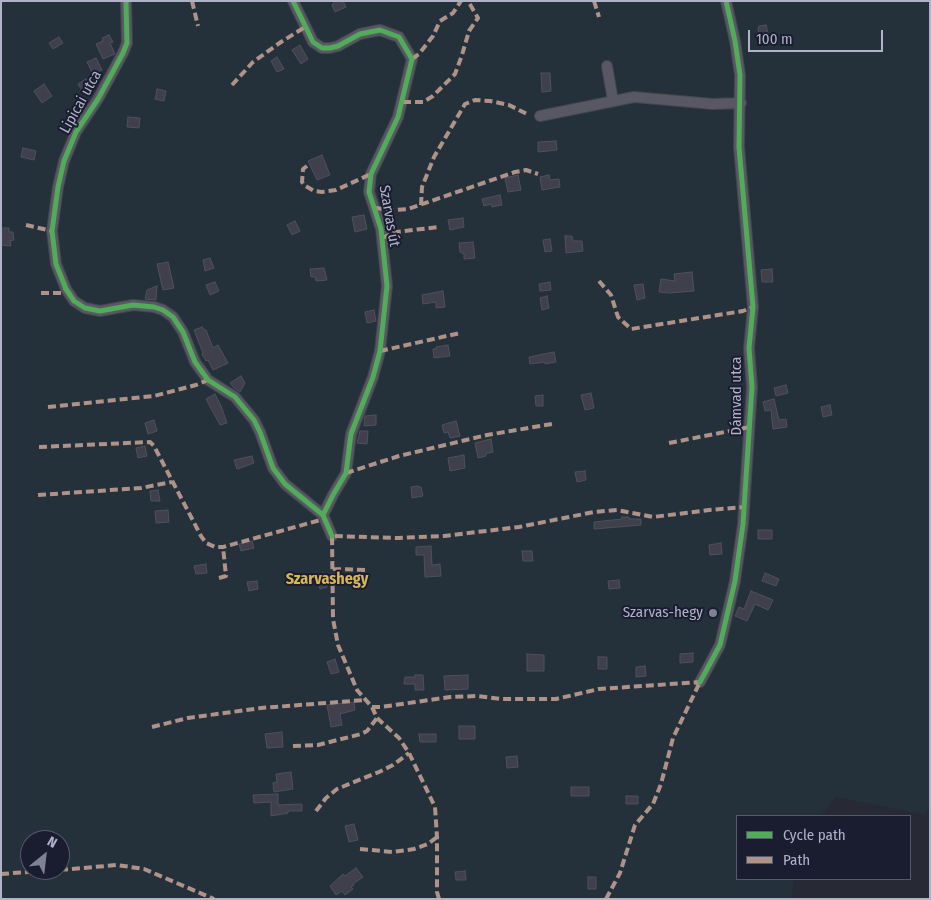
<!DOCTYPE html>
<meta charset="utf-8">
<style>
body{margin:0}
#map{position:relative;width:931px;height:900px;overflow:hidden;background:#272935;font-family:"Fira Sans Condensed",sans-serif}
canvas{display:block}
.frame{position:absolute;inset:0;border:2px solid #b0b2c7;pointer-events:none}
.legend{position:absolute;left:736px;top:815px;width:175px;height:65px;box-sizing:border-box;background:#1a1d30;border:1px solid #56596c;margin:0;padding:6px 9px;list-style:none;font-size:15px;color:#b0b2c7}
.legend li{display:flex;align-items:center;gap:10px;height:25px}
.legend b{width:25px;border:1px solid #56596c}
.north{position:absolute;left:20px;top:830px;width:50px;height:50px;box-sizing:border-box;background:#1a1d30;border:1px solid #56596c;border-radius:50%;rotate:29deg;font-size:14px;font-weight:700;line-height:20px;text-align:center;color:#b0b2c7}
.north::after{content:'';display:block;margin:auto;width:18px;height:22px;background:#808294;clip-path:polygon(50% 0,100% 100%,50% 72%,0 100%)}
.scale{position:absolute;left:748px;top:30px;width:135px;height:22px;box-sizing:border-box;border:2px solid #b0b2c7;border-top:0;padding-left:6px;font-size:15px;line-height:18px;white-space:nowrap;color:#b0b2c7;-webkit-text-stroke:4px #1a1d30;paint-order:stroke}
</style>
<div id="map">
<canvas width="931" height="900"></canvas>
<div class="frame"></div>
<ul class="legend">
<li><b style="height:6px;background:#51ab58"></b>Cycle path</li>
<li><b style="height:6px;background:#af9288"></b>Path</li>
</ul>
<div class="north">N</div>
<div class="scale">100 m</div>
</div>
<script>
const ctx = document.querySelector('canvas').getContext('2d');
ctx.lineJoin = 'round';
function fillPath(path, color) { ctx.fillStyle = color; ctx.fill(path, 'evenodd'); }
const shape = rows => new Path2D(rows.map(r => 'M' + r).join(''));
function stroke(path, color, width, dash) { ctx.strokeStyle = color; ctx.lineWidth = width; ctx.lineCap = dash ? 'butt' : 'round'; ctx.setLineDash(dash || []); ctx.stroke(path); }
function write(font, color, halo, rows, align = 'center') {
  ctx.font = font + ' "Fira Sans Condensed",sans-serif'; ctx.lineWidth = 4; ctx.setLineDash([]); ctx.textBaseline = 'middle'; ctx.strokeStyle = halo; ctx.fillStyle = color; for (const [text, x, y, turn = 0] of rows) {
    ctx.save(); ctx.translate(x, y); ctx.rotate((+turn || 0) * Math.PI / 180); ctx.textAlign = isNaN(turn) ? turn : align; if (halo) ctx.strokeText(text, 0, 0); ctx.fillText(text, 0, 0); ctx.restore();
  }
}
fillPath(shape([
 [1,1,929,1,930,804,926,815,836,797,821,816,737,816,737,879,794,879,791,899,1,899],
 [30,840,60,840,60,870,30,870]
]), '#24313b');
const building = shape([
 [334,1,343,1,346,7,335,12,332,5,334,3,334,1],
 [766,25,769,37,760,39,758,28,759,26,766,25],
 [109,35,113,42,110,43,115,54,103,59,96,44,103,41,102,38,109,35],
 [59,37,63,43,53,49,49,43,59,37],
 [300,45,308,59,301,64,292,50,300,45],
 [277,57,284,69,277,72,271,61,277,57],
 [96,58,102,70,93,74,87,62,96,58],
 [541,73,550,73,551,91,542,92,541,73],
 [86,79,91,87,83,92,78,84,86,79],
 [44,84,52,96,42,103,34,91,44,84],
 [157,89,166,91,164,101,155,99,157,89],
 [128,117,140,118,139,128,127,127,128,117],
 [556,141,557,150,538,152,538,142,556,141],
 [23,148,36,151,34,160,21,157,23,148],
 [322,155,330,175,317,180,308,161,322,155],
 [518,175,521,190,508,192,505,178,518,175],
 [549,175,550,180,559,179,560,187,542,190,540,177,549,175],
 [500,195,502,205,492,207,491,204,484,206,482,199,500,195],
 [364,215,367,229,355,232,352,217,364,215],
 [463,218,464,227,450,230,448,220,463,218],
 [295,221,300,231,292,235,287,225,295,221],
 [1,228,9,228,9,232,13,232,14,240,10,241,11,246,1,245,1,228],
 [565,236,572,236,573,241,582,241,583,251,566,253,565,236],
 [550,239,552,251,545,252,543,240,550,239],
 [473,242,475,258,464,259,464,254,460,252,459,243,473,242],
 [210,258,214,268,205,271,203,260,210,258],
 [168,262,174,288,163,290,157,264,168,262],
 [324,268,327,280,316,281,315,277,311,277,310,269,324,268],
 [772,269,773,282,762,282,761,270,772,269],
 [692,272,694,291,669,293,659,292,661,279,675,281,674,274,692,272],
 [215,282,219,291,210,295,206,285,215,282],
 [550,282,551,290,540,291,539,284,550,282],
 [643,284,645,298,637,300,634,285,643,284],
 [157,286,156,300,145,299,147,290,157,286],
 [443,291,445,307,436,308,436,302,423,304,422,295,443,291],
 [547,296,549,308,542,310,540,298,547,296],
 [374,310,376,321,367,323,365,312,374,310],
 [202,327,204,330,206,330,213,348,218,345,228,363,213,370,208,360,206,361,202,354,203,353,194,330,202,327],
 [448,345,450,356,434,358,433,349,436,349,436,347,448,345],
 [554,352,556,362,545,364,545,362,530,364,529,357,554,352],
 [241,376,245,383,240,392,234,388,230,383,241,376],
 [786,385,788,393,776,396,774,388,786,385],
 [591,393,594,408,585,410,581,395,591,393],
 [215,394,221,406,227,423,220,425,206,399,215,394],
 [543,395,543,406,536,406,535,396,543,395],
 [774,399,779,420,786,419,787,427,773,429,771,410,765,411,763,402,774,399],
 [830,405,832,415,823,417,821,407,830,405],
 [376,415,376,425,364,426,365,416,376,415],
 [154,420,157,431,148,434,145,423,154,420],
 [456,421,460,436,450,438,448,432,444,433,442,425,456,421],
 [360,431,368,431,367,444,357,443,360,431],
 [491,439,493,452,485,454,486,456,478,458,475,443,491,439],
 [145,446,147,456,138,458,136,448,145,446],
 [464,455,465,468,450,471,448,458,464,455],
 [252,456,254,463,237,469,234,460,252,456],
 [585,471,586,480,577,482,575,472,585,471],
 [418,486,418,487,421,487,423,496,412,498,411,487,418,486],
 [158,490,160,501,151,501,150,491,158,490],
 [168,510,169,522,156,523,155,511,168,510],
 [622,517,629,517,629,519,641,519,641,525,594,529,594,522,622,519,622,517],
 [758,530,772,530,772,539,758,539,758,530],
 [252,541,254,548,241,551,239,544,252,541],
 [721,543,722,554,710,555,709,545,721,543],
 [431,546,432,565,440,564,441,576,425,577,424,555,416,555,416,547,431,546],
 [522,551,532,551,533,561,523,561,522,551],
 [206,564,207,573,196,574,194,566,206,564],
 [323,573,327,587,320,589,316,576,323,573],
 [765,573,779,579,776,586,762,581,765,573],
 [619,580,620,588,609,589,608,581,619,580],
 [257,581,258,589,249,591,247,582,257,581],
 [751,591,773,600,768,610,755,604,747,621,735,616,739,607,744,609,751,591],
 [693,653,693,662,680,663,680,654,693,653],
 [527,654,544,655,544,671,527,671,527,654],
 [598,657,607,657,607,669,598,669,598,657],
 [335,659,339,672,331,674,327,662,335,659],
 [645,666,646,676,636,677,636,667,645,666],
 [415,675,423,675,424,690,415,690,415,684,404,684,405,677,415,677,415,675],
 [468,675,468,689,445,690,444,676,468,675],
 [354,702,355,710,340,714,342,725,331,727,327,705,354,702],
 [459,726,475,726,475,739,459,739,459,726],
 [282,732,283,747,267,748,265,734,282,732],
 [419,734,436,734,436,742,420,742,419,734],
 [517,756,518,767,507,768,506,757,517,756],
 [291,772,293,789,274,792,273,783,277,782,276,774,291,772],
 [571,787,589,787,589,796,571,796,571,787],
 [278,794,278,805,302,804,302,811,288,811,288,813,271,816,271,802,254,803,253,795,278,794],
 [626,796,638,796,638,804,626,804,626,796],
 [354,824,358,840,349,842,345,826,354,824],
 [356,868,363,877,353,884,354,885,351,887,353,889,345,895,342,891,336,895,330,886,343,874,345,876,356,868],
 [465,871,466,880,456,880,455,872,465,871],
 [588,877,596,877,596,889,588,889,588,877]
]);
fillPath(building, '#3f404b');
stroke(building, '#4f505d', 1);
const minor = shape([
 [126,1,127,43,123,53,98,99,76,132,64,161,58,187,52,231,56,264,66,289,74,301,85,308,100,311,133,305,154,307,163,310,173,317,183,332,195,362,208,380,235,397,254,420,260,432,273,468,285,484,323,515],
 [293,1,313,42,322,48,330,48,338,46,360,34,380,30,399,37,412,59,398,117,371,174,369,192,381,229,387,286,380,351,373,377,351,434,346,473,333,495,323,515,332,536],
 [607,66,613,101],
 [540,116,634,97,713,104,741,103],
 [700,682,720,645,735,581,743,524,752,387,749,348,753,307,739,147,740,75,735,41,726,1]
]);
stroke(minor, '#43454e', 12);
stroke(minor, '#575863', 10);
stroke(shape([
 [192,1,198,26],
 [594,1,599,17],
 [412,59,419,54,433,36,440,21,453,13,461,1],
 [232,85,253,62,281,42,305,27],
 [403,102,423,102,433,96,455,74,462,55,469,31,478,18,468,1],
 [307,166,303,169,302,182,304,185,314,191,322,192,336,190,371,174],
 [421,205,422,187,434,157,465,104,475,100,490,101,509,105,527,114],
 [374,208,393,210,408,209,515,172,526,170,538,174],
 [26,225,52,231],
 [382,238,396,232,439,227],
 [599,281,611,295,618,317,631,329,743,311,753,307],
 [41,293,61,293,66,289],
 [380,351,460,333],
 [48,407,154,396,196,385,208,380],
 [669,443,750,427],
 [39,447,150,442,154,446,201,536,206,543,215,547,223,547,324,519],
 [346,473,399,456,487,435,552,424],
 [38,495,141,488,172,482],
 [333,569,369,570],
 [219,578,226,576,223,547],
 [372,707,381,707,450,697,478,696,501,699,556,699,599,689,700,682],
 [152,727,188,718,261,708,365,700],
 [293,746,318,745,361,734,367,731,377,718],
 [316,811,326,798,337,789,379,772,393,765,409,753],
 [360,849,393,852,414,849,428,844,437,837],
 [60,870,117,865,144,869,214,899],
 [1,874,55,870],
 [439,899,437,892,437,837,435,807,409,753,399,738,377,718,372,707,357,690,338,645,333,619,332,536,398,538,444,536,519,527,594,512,617,510,653,517,709,510,744,507],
 [606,899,620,873,635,825,653,804,661,784,673,738,700,682]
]), '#af9288', 4, [8, 4]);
stroke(shape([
 [126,1,127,43,123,53,98,99,76,132,64,161,58,187,52,231,56,264,66,289,74,301,85,308,100,311,133,305,154,307,163,310,173,317,183,332,195,362,208,380,235,397,254,420,260,432,273,468,285,484,323,515],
 [293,1,313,42,322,48,330,48,338,46,360,34,380,30,399,37,412,59,398,117,371,174,369,192,381,229,387,286,380,351,373,377,351,434,346,473,333,495,323,515,332,536],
 [700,682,720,645,735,581,743,524,752,387,749,348,753,307,739,147,740,75,735,41,726,1]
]), '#51ab58', 5);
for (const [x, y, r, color] of [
 [713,613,5,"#808294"]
]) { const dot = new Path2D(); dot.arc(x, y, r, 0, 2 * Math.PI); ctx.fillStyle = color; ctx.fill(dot); stroke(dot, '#1a1d30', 2); }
write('15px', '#b0b2c7', '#1a1d30', [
 ["Lipicai utca",81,102,-61],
 ["Szarvas út",389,216,80],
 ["Dámvad utca",737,396,-90]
]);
write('15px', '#b0b2c7', '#1a1d30', [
 ["Szarvas-hegy",703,613]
], 'right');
write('bold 16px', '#d7b55b', '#1a1d30', [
 ["Szarvashegy",327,580]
]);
</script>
